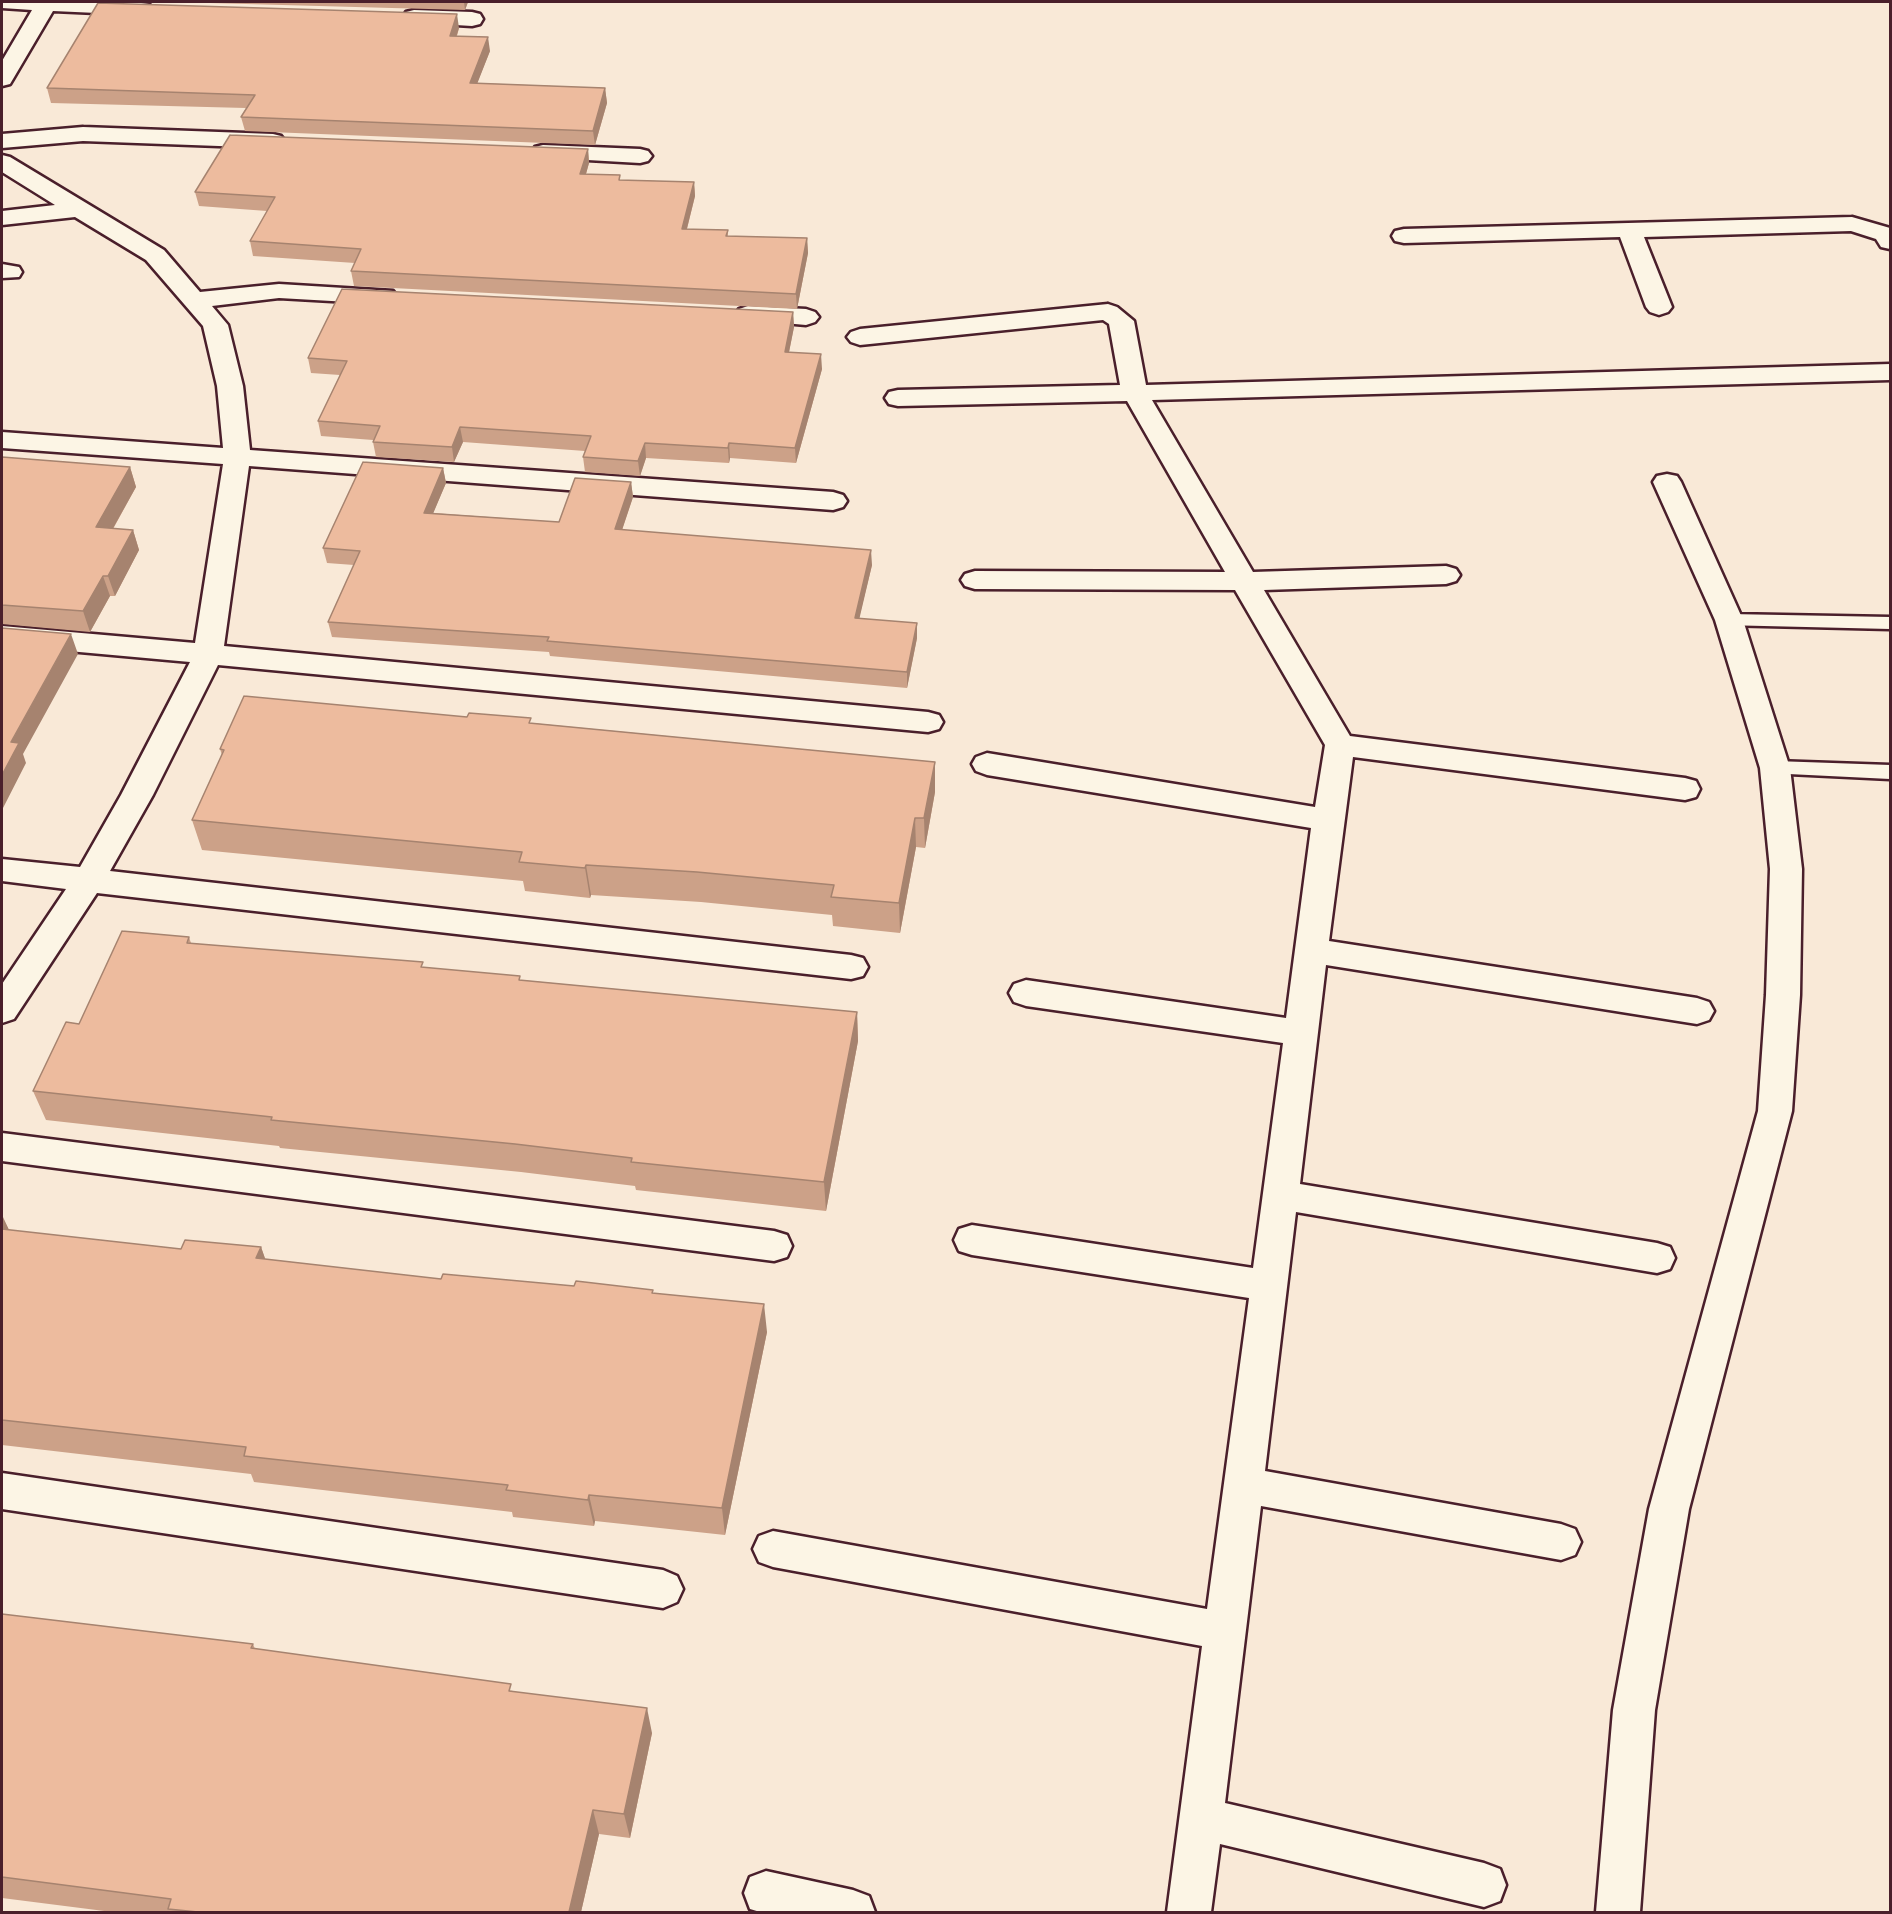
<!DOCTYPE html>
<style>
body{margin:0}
#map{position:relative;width:1892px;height:1914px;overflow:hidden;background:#f9e9d7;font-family:"Indie Flower",sans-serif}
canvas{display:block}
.frame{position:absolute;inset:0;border:3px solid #4a1f2b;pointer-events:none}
</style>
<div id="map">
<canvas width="1892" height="1914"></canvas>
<div class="frame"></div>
</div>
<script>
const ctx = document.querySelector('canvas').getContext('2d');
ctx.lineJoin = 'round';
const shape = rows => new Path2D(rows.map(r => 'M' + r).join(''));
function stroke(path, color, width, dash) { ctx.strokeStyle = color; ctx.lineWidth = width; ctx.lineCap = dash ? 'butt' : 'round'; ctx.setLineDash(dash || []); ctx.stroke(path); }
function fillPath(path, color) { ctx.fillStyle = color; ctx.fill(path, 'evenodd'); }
const service = shape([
 [1729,614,1890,617,1890,629,1722,625,1719,620,1722,615,1729,614],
 [1775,761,1890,765,1890,779,1768,773,1765,768,1768,763,1775,761]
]);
const minor = shape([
 [2,2,121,2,141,3,149,4,152,9,149,14,141,15,53,11,13,79,10,84,2,86,2,61,32,10,2,8,2,2],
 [414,10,472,12,480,14,483,19,480,24,472,26,406,22,403,17,406,12,414,10],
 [83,127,273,134,281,136,285,141,281,146,273,148,83,141,2,148,2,134,83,127],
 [543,145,640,149,648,151,652,156,648,161,640,163,535,157,531,152,535,147,543,145],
 [2,155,10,157,164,250,200,292,279,284,393,291,397,296,393,301,384,304,279,298,212,306,228,325,243,386,250,450,833,492,843,495,847,501,843,507,833,510,249,466,224,646,928,712,939,715,943,722,939,729,928,732,218,665,153,795,110,871,851,955,863,958,868,967,863,976,851,979,97,893,14,1019,2,1023,2,984,66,889,2,881,2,859,80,867,121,795,190,662,2,645,2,626,195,643,223,464,2,448,2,432,223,448,217,386,203,326,146,260,75,217,2,225,2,211,55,205,2,172,2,155],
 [1852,217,1890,228,1890,249,1881,247,1876,239,1851,231,1644,237,1672,307,1668,312,1659,315,1650,312,1646,307,1620,237,1404,243,1395,241,1392,236,1395,231,1404,229,1852,217],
 [2,264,19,267,22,272,19,277,2,278,2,264],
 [1108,304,1117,307,1134,321,1146,385,1890,364,1890,380,1152,400,1253,572,1446,566,1456,569,1460,575,1456,581,1446,584,1264,590,1350,736,1685,778,1696,781,1700,789,1696,797,1685,800,1353,757,1329,941,1697,998,1709,1002,1714,1011,1709,1020,1697,1024,1326,965,1300,1184,1657,1243,1670,1247,1675,1258,1670,1269,1657,1273,1296,1212,1265,1471,1561,1524,1575,1529,1581,1542,1575,1555,1561,1560,1261,1506,1225,1803,1484,1863,1500,1869,1506,1885,1500,1901,1484,1907,1220,1844,1211,1912,1167,1912,1202,1646,773,1567,759,1562,753,1549,759,1536,773,1531,1207,1609,1249,1298,972,1255,959,1251,954,1240,959,1229,972,1225,1253,1268,1283,1043,1026,1006,1014,1002,1009,993,1014,984,1026,980,1286,1018,1311,828,987,775,976,771,972,764,976,757,987,753,1315,807,1325,745,1235,590,975,589,965,586,961,580,965,574,975,571,1225,572,1127,401,898,406,889,404,885,398,889,392,898,390,1120,385,1109,324,1103,320,860,345,851,342,847,337,851,332,860,329,1108,304],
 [748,306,806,309,815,312,819,317,815,322,806,325,739,319,735,314,739,309,748,306],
 [1667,474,1677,476,1681,482,1743,620,1790,768,1802,869,1800,995,1792,1111,1689,1509,1655,1710,1640,1912,1596,1912,1613,1710,1649,1509,1758,1111,1766,995,1770,869,1760,768,1715,620,1653,482,1657,476,1667,474],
 [2,1133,774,1231,787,1235,792,1246,787,1257,774,1261,2,1161,2,1133],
 [2,1473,663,1570,677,1576,683,1589,677,1602,663,1608,2,1509,2,1473],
 [766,1871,853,1890,869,1896,875,1912,760,1912,750,1909,744,1893,750,1877,766,1871]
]);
stroke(service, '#4a1f2b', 5);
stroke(minor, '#4a1f2b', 5);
fillPath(service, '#fcf5e5');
fillPath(minor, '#fcf5e5');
fillPath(shape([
 [173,2,468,2,465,10],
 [459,28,457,36,490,51,477,83,605,88,607,103,595,145,245,131,241,117,246,108,51,103,47,88],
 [588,149,589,163,586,174,620,175,620,180,694,182,695,196,687,229,728,230,728,236,807,238,808,253,797,309,354,286,351,271,355,263,253,256,250,241,267,211,199,206,195,192],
 [793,312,794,327,789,352,822,369,796,463,730,458,729,463,646,458,640,476,585,472,583,457,585,451,463,442,454,462,376,457,373,442,373,440,321,436,318,421,340,375,311,373,308,358],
 [2,457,130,467,136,487,113,529,133,530,139,550,115,596,110,596,90,632,2,624],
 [443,468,446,483,433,513,559,522,631,482,633,497,622,530,872,565,859,618,917,638,907,688,550,656,549,652,332,637,328,622,354,565,327,563,323,548],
 [532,723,935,762,935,792,925,848,916,847,900,933,833,926,832,915,701,902,591,895,590,898,525,891,523,881,202,850,192,820,222,755,220,749],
 [189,937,191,943,424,967,521,980,857,1012,858,1041,826,1211,636,1190,635,1186,521,1172,280,1148,279,1146,46,1120,33,1091,79,1024],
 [2,1217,9,1230,181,1249,261,1247,265,1259,441,1279,574,1286,653,1290,653,1293,767,1332,725,1535,595,1521,594,1526,513,1517,512,1512,254,1482,251,1474,2,1445],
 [2,1614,253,1644,255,1649,513,1691,652,1733,630,1838,599,1834,581,1912,112,1912,2,1898]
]), '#cca188');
fillPath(shape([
 [464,2,468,2,465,10],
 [457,14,459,28,452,50,450,36],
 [488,37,490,51,472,97,470,83],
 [605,88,607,103,595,145,593,131],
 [588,149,589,163,582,188,580,174],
 [694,182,695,196,683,244,682,229],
 [807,238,808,253,797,309,796,294],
 [793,312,794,327,786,367,785,352],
 [821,354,822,369,796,463,795,448],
 [460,427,463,442,454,462,452,447],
 [645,443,646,458,640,476,638,461],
 [729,443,730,458,729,463,728,448],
 [130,467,136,487,102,548,96,527],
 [443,468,446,483,427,528,424,513],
 [631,482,633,497,617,545,615,529],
 [133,530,139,550,115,596,108,576],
 [871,550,872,565,856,633,855,618],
 [103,576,110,596,90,632,83,611],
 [917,623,917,638,907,688,907,672],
 [71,634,78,654,23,754,26,763,2,810,2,775,11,742],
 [935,762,935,792,925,848,924,818],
 [915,818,916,847,900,933,899,903],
 [586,865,591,895,590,898,585,868],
 [857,1012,858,1041,826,1211,824,1182],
 [3,1217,16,1245,2,1238,2,1219],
 [261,1247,271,1275,256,1258],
 [764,1304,767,1332,725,1535,722,1508],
 [589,1495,595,1521,594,1526,588,1500],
 [647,1708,652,1733,630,1838,624,1814],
 [593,1810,599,1834,581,1912,569,1912]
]), '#a6836f');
const building = shape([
 [98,3,457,14,450,36,488,37,470,83,605,88,593,131,241,117,255,95,47,88,98,3],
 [230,135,588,149,580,174,620,175,619,180,694,182,682,229,728,230,726,236,807,238,796,294,351,271,361,249,250,241,275,197,195,192,230,135],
 [342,289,793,312,785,352,821,354,795,448,729,443,728,448,645,443,638,461,583,457,591,436,460,427,452,447,373,442,380,426,318,421,347,361,308,358,342,289],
 [2,457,130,467,96,527,133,530,108,576,103,576,83,611,2,605,2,457],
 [363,462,443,468,424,513,559,522,575,478,631,482,615,529,871,550,855,618,917,623,907,672,547,641,549,637,328,622,360,551,323,548,363,462],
 [2,628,71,634,11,742,19,743,2,775,2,628],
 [244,696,467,717,469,713,531,718,529,723,935,762,924,818,915,818,899,903,831,897,834,885,697,872,586,865,585,868,519,862,522,852,192,820,224,750,220,749,244,696],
 [122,931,189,937,187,943,423,962,421,967,520,976,519,980,857,1012,824,1182,631,1162,632,1158,515,1144,271,1120,272,1117,33,1091,66,1022,79,1024,122,931],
 [2,1229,181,1249,185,1240,261,1247,256,1258,441,1279,443,1274,574,1286,576,1281,653,1290,652,1293,764,1304,722,1508,589,1495,588,1500,506,1490,508,1485,244,1456,246,1447,2,1420,2,1229],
 [2,1614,253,1644,251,1648,511,1684,509,1691,647,1708,624,1814,593,1810,569,1912,198,1912,168,1909,171,1899,2,1877,2,1614]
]);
fillPath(building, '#edbb9e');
stroke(building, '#a6836f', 1.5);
</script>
